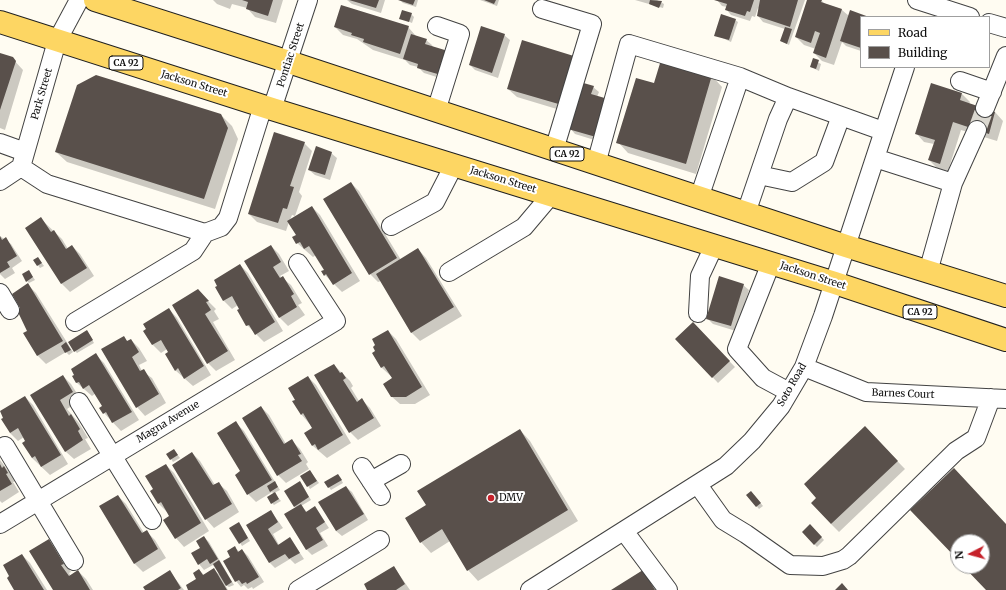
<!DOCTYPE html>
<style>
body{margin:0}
#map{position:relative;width:1006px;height:590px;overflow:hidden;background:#fffcf2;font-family:Merriweather,serif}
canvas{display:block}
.legend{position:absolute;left:860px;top:16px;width:130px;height:52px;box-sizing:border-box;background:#fff;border:1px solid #9f9f9f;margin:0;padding:5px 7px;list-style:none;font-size:12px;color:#0f0f0f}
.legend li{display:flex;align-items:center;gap:8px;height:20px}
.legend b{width:20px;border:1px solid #9f9f9f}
.north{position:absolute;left:950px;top:534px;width:40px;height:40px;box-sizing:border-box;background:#fff;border:1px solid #9f9f9f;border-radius:50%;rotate:264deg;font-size:11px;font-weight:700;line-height:16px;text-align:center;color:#0f0f0f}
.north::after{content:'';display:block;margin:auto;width:14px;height:18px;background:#c6212a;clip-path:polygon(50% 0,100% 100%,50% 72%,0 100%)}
</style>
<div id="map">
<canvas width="1006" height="590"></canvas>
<ul class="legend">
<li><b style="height:5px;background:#fdd663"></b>Road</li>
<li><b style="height:11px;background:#59504b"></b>Building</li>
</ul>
<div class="north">N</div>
</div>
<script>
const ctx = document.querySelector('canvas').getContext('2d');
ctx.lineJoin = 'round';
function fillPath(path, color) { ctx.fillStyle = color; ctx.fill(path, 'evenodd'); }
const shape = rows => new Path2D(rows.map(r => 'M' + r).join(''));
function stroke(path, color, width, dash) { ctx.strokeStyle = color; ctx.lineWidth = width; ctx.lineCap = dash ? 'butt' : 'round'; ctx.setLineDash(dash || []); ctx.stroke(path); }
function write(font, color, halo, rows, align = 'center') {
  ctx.font = font + ' Merriweather,serif'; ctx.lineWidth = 4; ctx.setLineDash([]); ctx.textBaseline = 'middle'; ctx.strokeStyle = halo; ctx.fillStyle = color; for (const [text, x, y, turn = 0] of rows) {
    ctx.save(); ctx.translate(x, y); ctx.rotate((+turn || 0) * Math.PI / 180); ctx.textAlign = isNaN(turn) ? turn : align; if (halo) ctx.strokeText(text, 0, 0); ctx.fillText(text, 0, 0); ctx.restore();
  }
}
fillPath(shape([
 [213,0,283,0,276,23,255,17,247,8,232,4,230,9,217,4],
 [347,0,385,0,381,13,352,4],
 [400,0,418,0,416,7,403,3],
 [480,0,499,0,497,6],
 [635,0,657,0,664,4,663,8],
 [717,0,805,0,789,45,781,41,785,29,763,22,758,16,760,10,758,8,755,17,752,16,750,21,731,15,726,9,727,7,722,6],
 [808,0,821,0,825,4,842,10,849,16,867,17,861,17,861,51,846,46,842,42,834,65,822,61,814,53,816,49,804,45,796,37],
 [411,14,414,17,412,23,400,18],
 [735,20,738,22,731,42,716,35],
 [335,27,408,27,416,36,426,40,432,45,446,80,424,73,418,67,410,65,405,60,373,50,357,39,343,35],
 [504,35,510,40,498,78,475,70,470,65],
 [0,54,12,58,23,70,5,130,0,128],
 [813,60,821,64,819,71,811,67],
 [712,76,722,87,696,174,628,153,618,142,655,85],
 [579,82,593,87,599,92,597,97,601,142,575,134,570,128,570,113,517,97,508,89],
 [962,94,970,102,969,104,995,112,1003,121,997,141,961,130,948,171,937,168,929,160,934,144,924,142,916,133],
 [221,115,232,126,238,139,215,209,67,162,56,152],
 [304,143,312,151,299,192,302,196,295,216,292,215,290,220,312,207,320,215,360,281,342,292,325,275,325,270,316,255,313,257,297,243,297,235,289,222,286,231,257,222,249,214],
 [331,153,337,158,330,180,315,175,309,170],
 [351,183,359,191,401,260,418,249,426,258,462,316,420,341,412,333,381,281,378,282,370,274],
 [41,219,62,239,68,249,72,246,80,254,94,276,70,292,62,284,26,228],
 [0,236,11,244,22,261,12,268,15,273,5,279,0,274],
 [271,246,279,254,289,271,280,276,291,285,302,303,298,305,305,315,288,326,280,318,245,262],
 [38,258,44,266,40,268,34,260],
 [240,265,248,273,283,331,264,342,247,325,238,305,232,309,224,301,216,288],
 [29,271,35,280,29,283,27,281],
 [28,285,36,293,73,352,69,355,66,352,46,364,38,356,25,333,28,331,22,309],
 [743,285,749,290,736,331,713,324,707,318],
 [206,299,216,309,214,311,219,319,213,322,235,360,216,371,208,363,173,306],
 [169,309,177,318,211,375,193,386,175,370,167,349,161,353,153,345,144,331],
 [698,329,735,367,718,383,677,339],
 [388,331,396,339,430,395,415,404,400,404,391,396,394,379,382,368,373,354,376,351],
 [89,334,94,343,77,353,75,351],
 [123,337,128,342,131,340,139,348,147,361,139,365,142,371,152,378,166,403,145,416,137,407,102,350],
 [96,355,104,363,139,420,121,431,104,413,104,406,96,393,92,396,77,383,76,375],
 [334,365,350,381,353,386,351,388,359,401,362,400,370,408,381,426,358,440,350,432],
 [63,376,71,384,81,400,67,409,79,423,88,438,85,439,91,449,74,459,65,451,31,395],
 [308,377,316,385,351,443,327,458,313,446,313,428,301,414,297,400],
 [25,397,33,405,68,464,50,475,32,458,24,443,27,442,24,437,18,441,10,433],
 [261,407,269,415,286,444,292,441,300,449,308,462,306,464,309,469,286,483,278,475],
 [236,423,244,431,280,490,274,493,281,501,274,505,272,503,274,494,272,492,256,502,248,494,241,471],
 [520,430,530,441,578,521,478,581,468,570,450,541,431,553,421,542,427,506],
 [873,436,905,469,839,532,831,524],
 [174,450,180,458,173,462,171,459],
 [192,453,200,461,215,485,218,483,227,491,239,512,214,528,206,519],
 [0,460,16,481,13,482,19,492,2,503,0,501],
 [166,465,174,473,209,531,184,547,176,538,171,516,159,504,151,491,155,490],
 [310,471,319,483,310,489,308,486],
 [340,477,343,483,331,490,325,482],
 [302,485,311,500,301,506,307,512,315,507,329,528,320,533,328,546,312,555,307,550,286,515,297,508,294,506],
 [346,487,352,492,368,520,342,536,336,531,320,503],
 [754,495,763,506,759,509,748,496],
 [118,496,126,504,144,533,147,532,155,540,166,558,143,572,135,564,100,507],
 [271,511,283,528,273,534,279,545,290,538,304,559,295,564,290,559,275,568,270,563,247,525],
 [810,525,824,540,817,547,803,532],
 [241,526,250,541,242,546,231,528],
 [204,537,209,542,234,585,229,587,225,585,228,590,190,590,198,579,199,570,204,575,213,569,220,575,213,565,204,570,199,564],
 [48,540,57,549,71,572,69,573,71,576,78,571,86,579,93,590,54,590],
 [234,547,240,552,242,550,248,556,264,582,253,589,252,587,248,589,244,585,241,587,236,581,232,557],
 [22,555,30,563,47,590,15,590],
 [394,567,410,590,369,590],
 [642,571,658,590,613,590],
 [170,572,184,590,146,590]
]), '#0003');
fillPath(shape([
 [242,0,273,0,268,16,246,9,248,2],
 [349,0,379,0,376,8],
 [398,0,415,0,413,5],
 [484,0,496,0,494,4],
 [650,0,662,1,659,8,649,4],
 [714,0,754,0,750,12,747,11,745,16,725,10,727,4],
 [760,0,798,0,790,27,757,16],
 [807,0,822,0,821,2,842,9,826,58,813,53,820,33,815,31,811,43,795,37],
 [341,5,409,26,400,54,363,42,364,39,351,35,352,33,334,27],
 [402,10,412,13,409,22,399,19],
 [850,10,869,17,861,17,861,48,840,41],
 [721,14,736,19,729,40,714,36],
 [481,26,505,34,492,73,469,65],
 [785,27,792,29,787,44,780,41],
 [411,34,427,39,425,44,448,51,441,75,417,68,418,64,403,59],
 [522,40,577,57,562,105,507,89],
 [0,53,13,57,16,61,0,110],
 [813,58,819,60,816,69,810,67],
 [661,60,712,75,686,164,616,143,636,78,654,83],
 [96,75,221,114,228,128,204,199,55,152,77,85],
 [580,82,594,86,591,94,608,99,596,137,568,129],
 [931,83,962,93,960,100,995,112,989,134,953,122,940,164,928,160,935,140,915,134],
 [274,132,305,142,290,186,294,187,287,209,283,208,278,223,248,214],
 [316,146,332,152,325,175,308,170],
 [351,182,397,258,369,275,323,199],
 [312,206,352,273,333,285,326,274,324,276,321,271,324,270,309,246,304,249,300,242,296,244,292,237,296,235,287,221],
 [41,217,51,232,54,230,66,249,72,245,87,268,61,284,25,228],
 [0,236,2,240,6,237,17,256,7,262,10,267,0,273],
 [271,245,281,262,273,267,280,278,283,276,294,294,291,296,297,307,279,318,244,261],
 [418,248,454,307,411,333,376,274],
 [38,257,42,263,37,266,33,260],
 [240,264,275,322,255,335,249,325,246,326,237,310,239,309,232,296,223,301,215,287,217,286,214,280],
 [29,270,33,277,26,282,22,274],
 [719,276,744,284,731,326,706,319],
 [28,283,63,341,37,356,23,333,27,331,17,310,20,308,12,294],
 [198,289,209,301,206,302,211,310,205,314,228,351,207,364,172,305],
 [169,308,204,366,184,379,178,368,175,371,165,354,168,352,161,340,152,345,143,331,146,329,143,324],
 [693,322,730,361,712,378,675,339],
 [87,330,93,340,74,352,68,342],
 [388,330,422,387,406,397,391,397,383,384,392,378,384,366,381,368,372,353,375,351,373,347,375,345,372,339],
 [124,336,127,341,131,339,139,352,132,357,140,371,144,369,159,394,136,408,101,349],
 [66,342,71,350,65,353,61,346],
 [96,353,132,412,112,423,106,412,103,414,99,408,102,406,89,385,83,389,79,382,76,383,72,376,74,375,71,369],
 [334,364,340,373,342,372,346,378,343,380,357,402,362,398,374,418,349,433,314,375],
 [63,375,73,392,60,400,69,416,71,414,80,429,78,431,83,440,65,452,30,395],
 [308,376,343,435,318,450,315,444,312,446,304,433,312,428,303,413,301,415,292,401,295,400,288,388],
 [25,396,61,455,41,467,35,456,32,458,22,443,25,441,18,428,10,433,1,419,3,418,0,411],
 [261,406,284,444,292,439,301,454,298,455,302,461,277,476,242,418],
 [236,421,272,480,247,495,235,475,240,471,217,433],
 [865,426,898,461,831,524,811,503,816,498,804,484],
 [520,429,568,510,467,571,442,529,420,543,405,518,426,505,417,491],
 [174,449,178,455,170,460,166,454],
 [192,452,213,485,219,482,232,504,205,520,172,465],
 [0,464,2,468,4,466,8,473,6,474,12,484,0,491],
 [166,464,201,523,175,539,163,520,169,516,161,502,158,504,150,491,153,489,145,476],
 [954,468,1006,524,1006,590,986,590,963,566,982,566,982,542,958,542,958,560,910,510],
 [310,470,317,481,307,487,300,476],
 [338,474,342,480,328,488,324,482],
 [275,481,278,487,270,492,267,486],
 [300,481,309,497,294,507,284,491],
 [346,486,364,514,336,531,318,502],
 [751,491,761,503,756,507,746,495],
 [275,492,279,499,271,504,267,497],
 [118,495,142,533,147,530,158,549,134,564,99,506],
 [301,504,306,512,315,506,325,522,316,528,323,540,306,550,284,514],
 [271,510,278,522,268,529,278,545,290,537,300,553,289,559,285,554,269,563,246,525],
 [239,522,248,538,239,544,229,528],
 [810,524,822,537,814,545,802,532],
 [204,536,218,559,210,564,207,559,198,565,191,553,200,548,196,541],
 [49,539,64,564,61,565,69,576,78,570,90,590,53,590,29,551],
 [235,546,238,552,242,549,259,577,247,584,246,582,242,584,239,580,235,582,223,561,230,557,227,551],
 [22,554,44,590,14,590,7,578,9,576,3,565],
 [219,560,232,582,226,586,213,564],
 [394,566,405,584,396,590,367,590,364,584],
 [214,568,227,590,188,590,186,585,196,579,193,573,199,569,203,575],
 [170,570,181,588,178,590,145,590,143,587],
 [643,570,655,590,611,590],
 [842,583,848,590,835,590]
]), '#59504b');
stroke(shape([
 [977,130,985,108]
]), '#dbd8d0', 18, [18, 9]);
const minor = shape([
 [917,0,970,17],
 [542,9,592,24,554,150],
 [989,23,1006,28],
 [740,77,788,97,778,119,746,213],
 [960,81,992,92],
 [788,97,883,131],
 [985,108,1006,56],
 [272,109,308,0],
 [436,111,460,34,437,26],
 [0,143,25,152],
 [875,158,953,183,977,130],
 [596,164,629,44,740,77,699,198],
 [21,167,47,184,205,233,221,227,228,218,263,106],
 [759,175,792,182,824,162,841,116],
 [0,181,21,167,57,41,79,0],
 [391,226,435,202,454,165],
 [771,263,737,349,763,378,789,392],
 [449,272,524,227,551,195],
 [928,272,953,183],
 [0,293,10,310],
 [698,313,700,276,714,246],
 [75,322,193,251,205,233],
 [804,367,866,392,1006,399],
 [79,402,152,520],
 [5,446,74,561],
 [362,467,381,496],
 [371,481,401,464],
 [698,485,723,520,746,534,790,565,823,566,843,560,849,556,956,451,976,438,991,398],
 [0,524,336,321,298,263],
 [624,531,668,590],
 [298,590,380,540],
 [530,590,726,466,752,441,781,406,804,367,823,316,905,67]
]);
const major = shape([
 [95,0,289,62,846,246,1006,296],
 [0,22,272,109,835,283,1006,340]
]);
stroke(minor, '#424242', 20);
stroke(major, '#202020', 24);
stroke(minor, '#fff', 18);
stroke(major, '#fdd663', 22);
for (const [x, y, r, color] of [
 [491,498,4,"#c6212a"]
]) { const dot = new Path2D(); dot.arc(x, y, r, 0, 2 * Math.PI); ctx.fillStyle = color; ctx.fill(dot); stroke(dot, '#fff', 1.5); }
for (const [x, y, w] of [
 [126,63,34],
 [567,154,34],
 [920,312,34]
]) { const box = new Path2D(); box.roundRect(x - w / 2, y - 7, w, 14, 3); ctx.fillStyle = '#fff'; ctx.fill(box); stroke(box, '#0f0f0f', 1); }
write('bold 9px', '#0f0f0f', null, [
 ["CA 92",126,63],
 ["CA 92",567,154],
 ["CA 92",920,312]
]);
write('10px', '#0f0f0f', '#fff', [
 ["Pontiac Street",291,55,-72],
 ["Jackson Street",194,84,17],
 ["Park Street",42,94,-74],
 ["Jackson Street",503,180,17],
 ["Jackson Street",813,276,18],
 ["Soto Road",792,385,-60],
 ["Barnes Court",903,394,2],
 ["Magna Avenue",168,422,-31]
]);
write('10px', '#0f0f0f', '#fff', [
 ["DMV",499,498]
], 'left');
</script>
